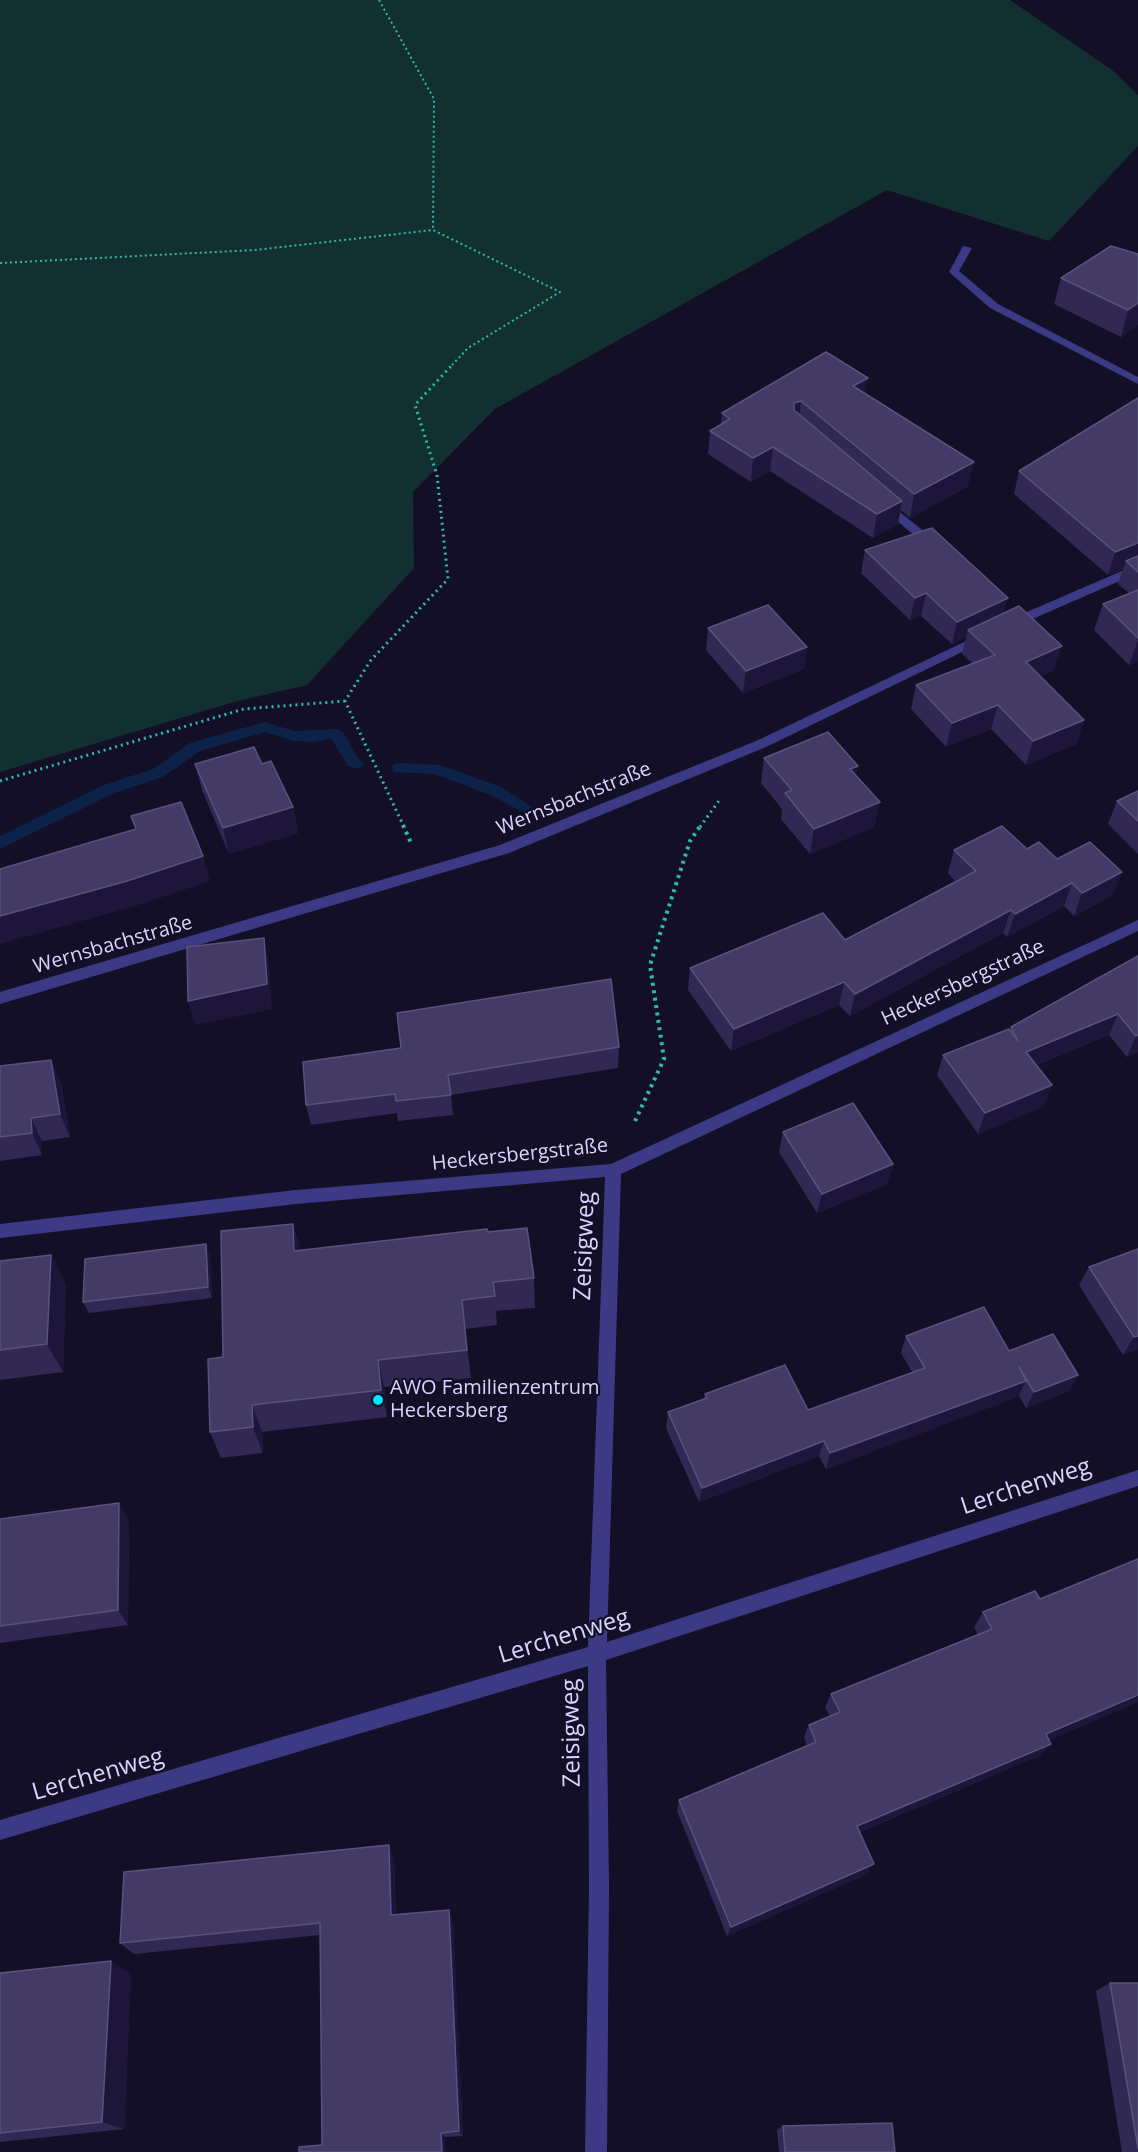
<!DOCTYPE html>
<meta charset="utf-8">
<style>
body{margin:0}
canvas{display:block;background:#130f26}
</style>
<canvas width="1138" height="2152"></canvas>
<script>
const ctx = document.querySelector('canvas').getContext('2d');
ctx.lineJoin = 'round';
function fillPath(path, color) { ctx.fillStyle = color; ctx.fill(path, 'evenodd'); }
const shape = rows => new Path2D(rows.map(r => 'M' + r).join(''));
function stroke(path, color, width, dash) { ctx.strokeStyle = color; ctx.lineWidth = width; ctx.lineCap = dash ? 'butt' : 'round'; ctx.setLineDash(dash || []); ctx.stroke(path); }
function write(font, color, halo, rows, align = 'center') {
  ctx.font = font + ' "Open Sans",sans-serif'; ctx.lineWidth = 4.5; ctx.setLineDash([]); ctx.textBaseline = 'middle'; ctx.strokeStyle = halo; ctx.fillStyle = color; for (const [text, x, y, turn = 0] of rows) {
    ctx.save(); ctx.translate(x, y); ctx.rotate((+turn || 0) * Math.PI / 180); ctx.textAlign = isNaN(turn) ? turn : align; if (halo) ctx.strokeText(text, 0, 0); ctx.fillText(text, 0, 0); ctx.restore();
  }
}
fillPath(shape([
 [0,0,1010,0,1112,70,1138,95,1138,146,1049,241,887,190,495,409,413,492,414,568,307,685,234,702,0,772]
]), '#12302f');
fillPath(shape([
 [265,722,294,731,337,729,343,732,358,758,365,764,358,769,348,766,331,738,314,742,293,741,265,732,200,751,163,777,114,793,0,849,0,836,104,785,153,769,190,743,265,722],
 [399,763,440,765,501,787,532,807,525,812,520,811,491,795,434,774,394,772,392,768,394,764,399,763]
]), '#0c2248');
stroke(shape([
 [379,0,434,99,433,230],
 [0,263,255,250,433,230,560,292,468,348,452,365]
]), '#2fb8b0', 2, [2, 3]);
stroke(shape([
 [0,781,244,709,345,701],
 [404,827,345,701,371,660,448,579,437,475,415,405,453,364],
 [700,827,721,798]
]), '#2fb8b0', 3, [2, 4]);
stroke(shape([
 [403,825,411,843],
 [635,1121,664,1059,650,965,690,841,701,825]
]), '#2fb8b0', 4, [3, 4.5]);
fillPath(shape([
 [963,246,972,248,959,271,998,304,1138,377,1138,384,990,308,949,272,963,246],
 [885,500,937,542,937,548,929,548,881,507,879,504,885,500]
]), '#3d3a85');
fillPath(shape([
 [1138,564,1138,573,1014,627,1010,628,1004,624,1006,621,1138,564],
 [983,633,987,634,987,640,766,747,509,853,0,1004,0,992,500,845,756,741,983,633],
 [1138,920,1138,931,621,1174,607,1642,1138,1470,1138,1486,606,1660,609,1888,607,2152,585,2152,589,1888,588,1666,0,1840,0,1820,588,1647,605,1177,296,1204,0,1238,0,1224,296,1190,611,1164,1138,920]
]), '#3d3a85');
fillPath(shape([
 [1138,254,1138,324,1121,337,1054,304,1061,278],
 [826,352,865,394,968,486,910,518,901,510,898,524,873,538,770,471,751,482,708,454,710,431,721,424,722,413],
 [1138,398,1138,661,1129,665,1094,630,1103,604,1130,594,1118,584,1123,569,1108,575,1014,494,1019,471],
 [865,550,1004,613,1054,670,1040,676,1084,720,1076,744,1026,765,991,729,946,747,911,709,916,685,972,663,962,654,966,637,952,644,921,616,910,620,861,573],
 [708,628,807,647,804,669,743,693,706,650],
 [764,758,856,775,874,827,810,854,781,819,782,809,761,783],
 [195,764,262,764,293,807,298,833,229,854,202,790],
 [1138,791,1138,854,1108,824,1117,801],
 [1027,849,1057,859,1113,895,1074,916,1064,906,1007,937,1003,933,850,1016,839,1005,731,1051,688,990,690,968,845,940,956,882,948,873,954,850],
 [1138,956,1138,1052,1127,1057,1109,1035,1036,1065,1044,1106,978,1134,937,1075,943,1055,1010,1030,1011,1027],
 [619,1047,618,1068,451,1095,453,1115,398,1121,397,1113,311,1125,306,1105,303,1062],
 [0,1066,61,1083,70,1137,42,1141,42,1155,0,1161],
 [783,1132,893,1164,887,1184,817,1213,779,1152],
 [293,1224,300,1250,488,1232,534,1278,535,1308,496,1311,497,1325,465,1329,471,1378,384,1387,387,1417,262,1432,263,1453,221,1458,210,1432,223,1357],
 [206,1244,210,1255,212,1298,89,1313,83,1302],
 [1138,1249,1138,1349,1123,1355,1079,1285,1089,1267],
 [51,1255,66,1285,63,1372,0,1380,0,1261],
 [906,1336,1009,1351,1078,1375,1069,1391,1026,1408,1019,1396,826,1469,819,1456,699,1502,666,1428,668,1412,704,1399,705,1394,808,1410,912,1372,901,1353],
 [0,1519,129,1520,128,1625,0,1643],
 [1138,1559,1138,1702,1049,1740,1041,1755,860,1832,867,1874,727,1936,677,1811,679,1800,807,1746,804,1737,809,1725,830,1716,825,1707,831,1694,978,1635,974,1627,983,1612,1040,1599],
 [394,1858,396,1915,453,1921,463,2136,322,2145,320,1935,134,1954,120,1943],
 [111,1961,131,1975,124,2129,0,2142,0,1973],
 [1110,1983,1138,1983,1138,2152,1122,2152,1096,1991],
 [783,2126,895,2152,779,2152,777,2130]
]), '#312854');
fillPath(shape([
 [1138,303,1138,324,1121,337,1128,310],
 [868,378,864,401,853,386],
 [801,401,798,425,791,427,794,403],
 [773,447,770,471,751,482,753,458],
 [974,462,968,486,910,518,914,494],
 [902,501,898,524,873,538,877,514],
 [1138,543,1138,563,1126,561,1123,569,1108,575,1115,552],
 [926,593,921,616,910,620,915,598],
 [1008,598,1002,620,968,630,966,637,952,644,957,622],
 [1138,640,1138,661,1129,665],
 [1062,646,1054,670,1019,686,1026,662],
 [807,647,804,669,743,693,746,671],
 [998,705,991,729,946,747,952,723],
 [1084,720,1076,744,1026,765,1033,741],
 [858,766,853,791,850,769],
 [880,802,874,827,810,854,814,829],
 [293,807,298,833,229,854,223,828],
 [203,856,210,881,135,906,0,944,0,916],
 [1122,872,1113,895,1074,916,1082,893],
 [1072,883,1064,906,1007,937,1015,914],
 [1011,910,1003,933,850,1016,855,994],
 [264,938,269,963,272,1009,195,1025,188,1001],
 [844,982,839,1005,731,1051,734,1029],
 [1118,1014,1109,1035,1018,1072,1026,1052],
 [1138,1035,1138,1052,1127,1057,1136,1036],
 [51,1060,61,1083,70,1137,60,1114],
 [1052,1085,1044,1106,978,1134,985,1113],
 [31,1118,42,1141,42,1155,32,1133],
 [893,1164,887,1184,817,1213,822,1194],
 [293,1224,301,1254,294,1251],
 [206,1244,210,1255,212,1298,208,1287],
 [51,1255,66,1285,63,1372,47,1344],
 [1138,1336,1138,1349,1123,1355,1134,1337],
 [378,1360,384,1387,387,1417,381,1390],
 [1078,1375,1069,1391,1026,1408,1034,1392],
 [1026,1381,1018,1397,826,1469,830,1453],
 [252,1405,262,1432,263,1453,253,1427],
 [824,1441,819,1456,699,1502,702,1488],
 [119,1503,129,1520,128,1625,118,1610],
 [1138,1695,1138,1702,1036,1746,1046,1734],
 [1051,1744,1041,1755,850,1836,857,1826],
 [389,1845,394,1858,396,1926,391,1915],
 [874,1864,867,1874,727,1936,731,1927],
 [449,1910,453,1921,463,2136,459,2131],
 [111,1961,131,1975,124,2129,102,2122],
 [441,2133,445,2138,446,2152,442,2152]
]), '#1d163a');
const building = shape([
 [1111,246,1138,254,1138,303,1128,310,1061,278,1111,246],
 [826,352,868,378,853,386,974,462,914,494,801,401,794,403,794,410,902,501,877,514,773,447,753,458,710,431,730,419,722,413,826,352],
 [1138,398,1138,543,1115,552,1019,471,1138,398],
 [932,528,1008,598,957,622,926,593,915,598,865,550,932,528],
 [1138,556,1138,572,1126,561,1138,556],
 [1138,590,1138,638,1103,604,1138,590],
 [768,605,807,647,746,671,708,628,768,605],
 [1019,606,1062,646,1026,662,1084,720,1033,741,998,705,952,723,916,685,995,655,968,630,1019,606],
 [828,732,858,766,850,769,880,802,814,829,785,793,792,790,764,758,828,732],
 [254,747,262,764,271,761,293,807,223,828,195,764,254,747],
 [1138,791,1138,821,1117,801,1138,791],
 [181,802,203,856,127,881,0,916,0,869,136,829,131,816,181,802],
 [1002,826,1027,849,1039,842,1057,859,1090,842,1122,872,1082,893,1072,883,1015,914,1011,910,855,994,844,982,734,1029,690,968,823,913,845,940,976,871,954,850,1002,826],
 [264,938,267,984,188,1001,187,947,264,938],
 [1138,956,1138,1035,1136,1036,1118,1014,1026,1052,1052,1085,985,1113,943,1055,1009,1029,1018,1041,1011,1027,1138,956],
 [611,979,619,1047,448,1075,451,1095,396,1101,395,1094,306,1105,303,1062,401,1048,397,1013,611,979],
 [51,1060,60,1114,31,1118,32,1133,0,1137,0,1066,51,1060],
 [853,1103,893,1164,822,1194,783,1132,853,1103],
 [293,1224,294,1251,487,1229,488,1232,527,1228,534,1278,493,1282,495,1296,462,1300,467,1350,378,1360,381,1390,252,1405,253,1427,210,1432,208,1359,223,1357,221,1231,293,1224],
 [206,1244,208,1287,83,1302,85,1259,206,1244],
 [1138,1249,1138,1336,1134,1337,1089,1267,1138,1249],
 [51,1255,47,1344,0,1350,0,1261,51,1255],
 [984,1307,1009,1351,1053,1334,1078,1375,1034,1392,1019,1367,1026,1381,830,1453,824,1441,702,1488,668,1412,707,1398,705,1394,785,1365,808,1410,925,1368,906,1336,984,1307],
 [119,1503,118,1610,0,1626,0,1519,119,1503],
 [1138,1559,1138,1695,1046,1734,1051,1744,857,1826,874,1864,731,1927,679,1800,816,1742,809,1725,840,1712,831,1694,992,1629,983,1612,1035,1591,1040,1599,1138,1559],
 [389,1845,391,1915,449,1910,459,2131,441,2133,442,2152,299,2152,299,2147,322,2145,320,1923,120,1943,124,1872,389,1845],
 [111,1961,102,2122,0,2133,0,1973,111,1961],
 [1110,1983,1138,1983,1138,2148,1110,1983],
 [892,2123,895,2152,785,2152,783,2126,892,2123]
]);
fillPath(building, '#433a66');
stroke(building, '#5a527e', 1.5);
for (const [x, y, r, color] of [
 [378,1400,6,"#00e5ff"]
]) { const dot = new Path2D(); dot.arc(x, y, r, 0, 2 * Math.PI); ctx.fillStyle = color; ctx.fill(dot); stroke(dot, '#130f26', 2); }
write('20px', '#d9d4ff', '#130f26', [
 ["Wernsbachstraße",574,799,-22],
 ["Wernsbachstraße",113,945,-16],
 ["Heckersbergstraße",963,983,-25],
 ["Heckersbergstraße",520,1155,-6]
]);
write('20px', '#d9d4ff', '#130f26', [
 ["AWO Familienzentrum",390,1388],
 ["Heckersberg",390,1411]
], 'left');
write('24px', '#d9d4ff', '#130f26', [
 ["Zeisigweg",585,1246,-88],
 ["Lerchenweg",1026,1487,-18],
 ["Lerchenweg",564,1637,-17],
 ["Zeisigweg",572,1733,-91],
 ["Lerchenweg",98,1775,-16]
]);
</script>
